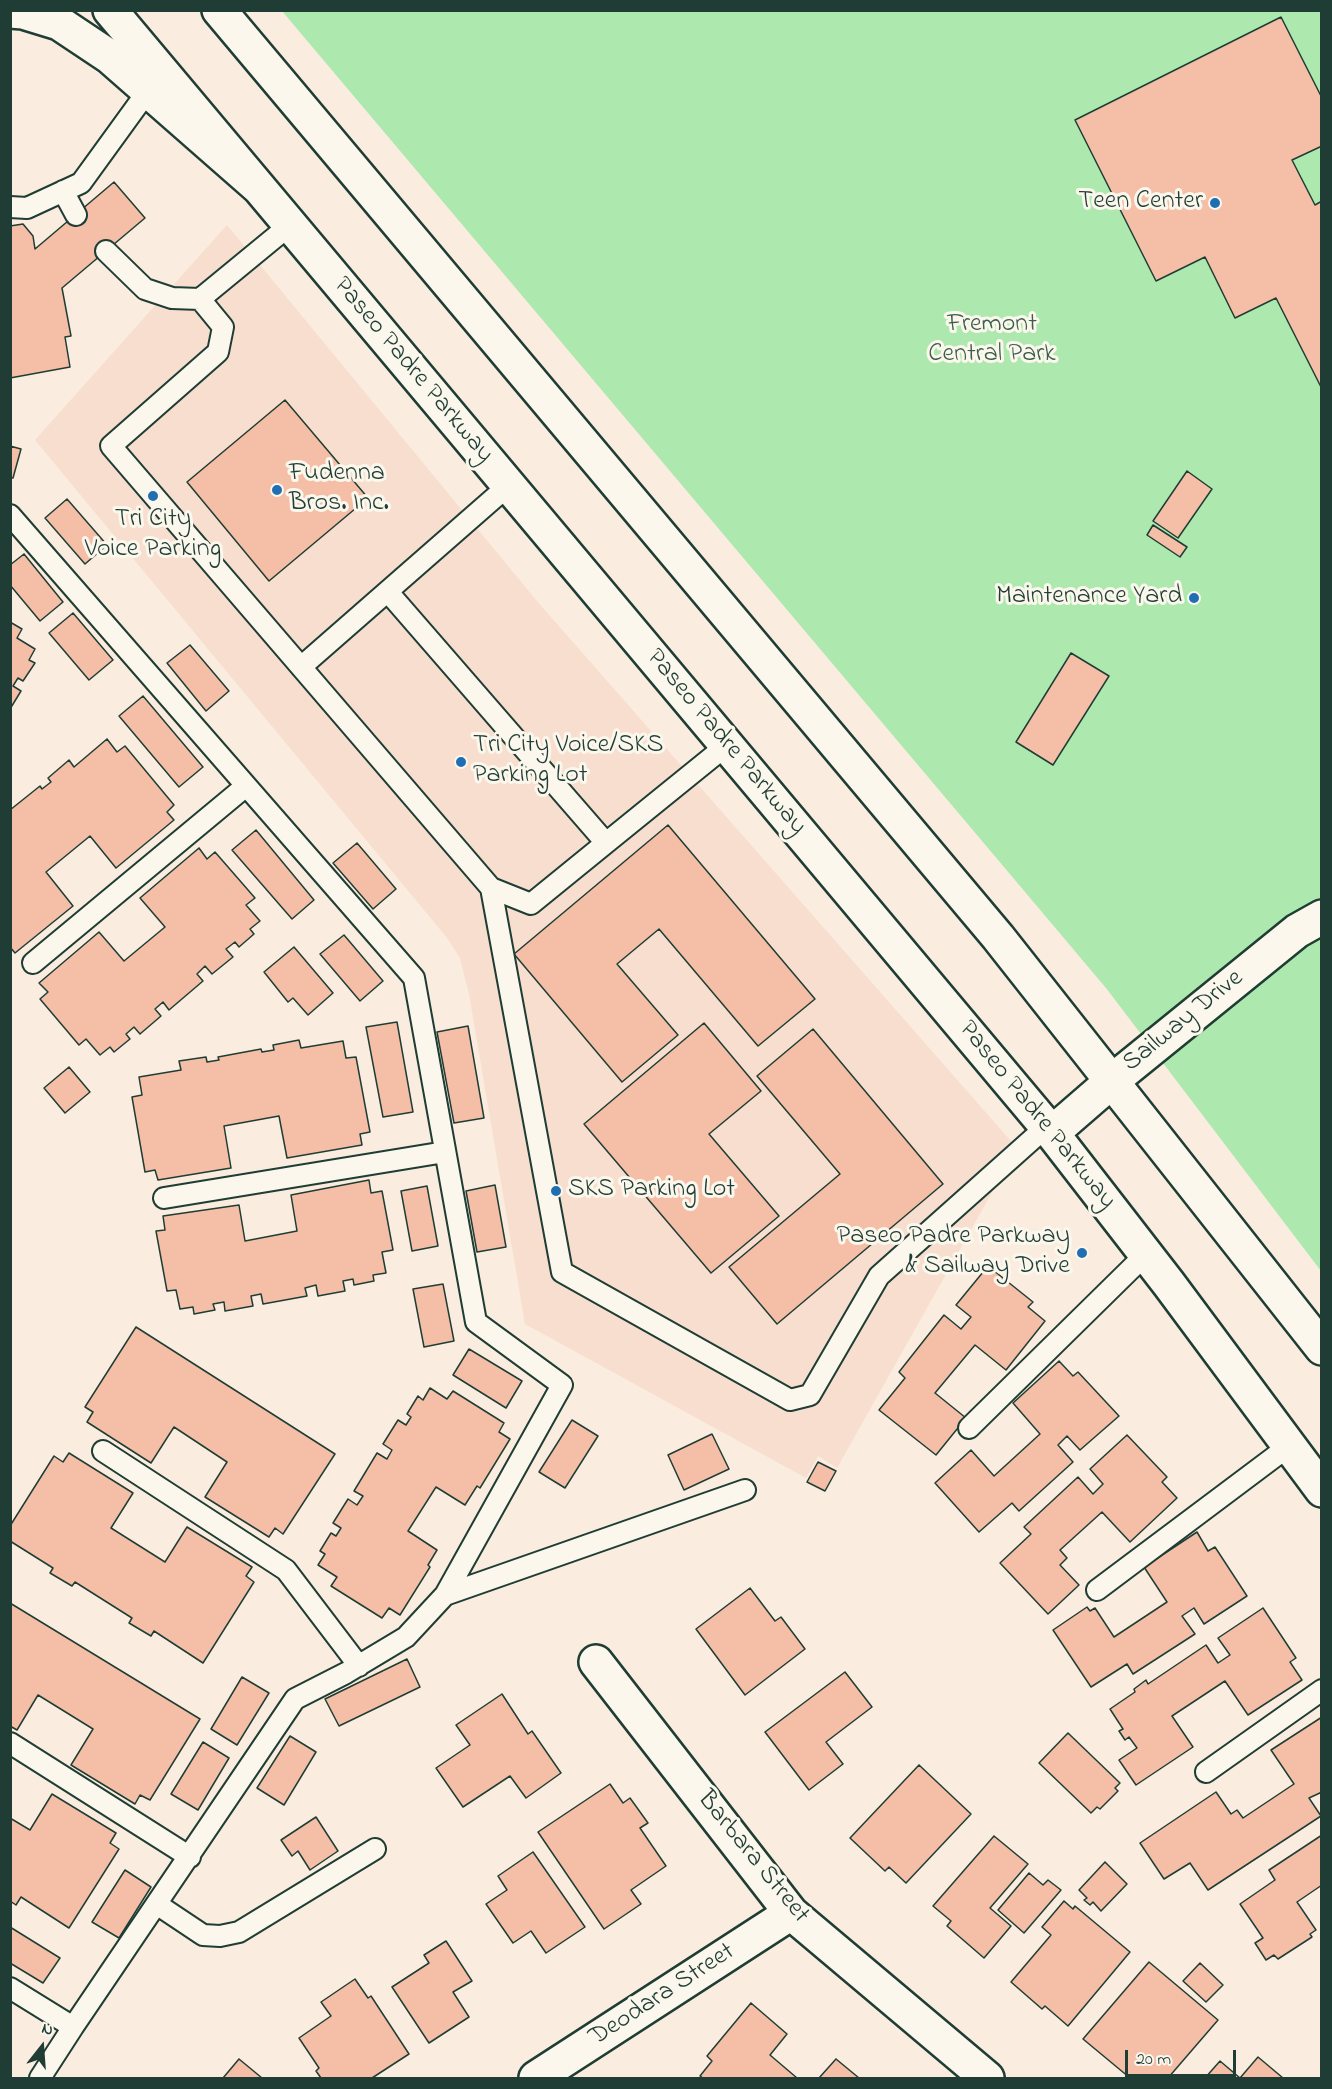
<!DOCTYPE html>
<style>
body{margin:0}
#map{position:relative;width:1332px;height:2089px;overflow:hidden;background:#faecde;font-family:"Indie Flower",sans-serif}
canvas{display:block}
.frame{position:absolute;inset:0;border:12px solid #1f3d34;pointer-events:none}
.north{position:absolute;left:12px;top:2017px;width:60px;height:60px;-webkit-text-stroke:4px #fbf7ec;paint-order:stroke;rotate:17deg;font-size:16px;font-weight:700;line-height:24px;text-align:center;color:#1f3d34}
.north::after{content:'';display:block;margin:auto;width:21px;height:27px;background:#1f3d34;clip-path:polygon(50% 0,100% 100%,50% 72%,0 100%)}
.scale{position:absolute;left:1125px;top:2050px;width:111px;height:27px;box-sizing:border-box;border:3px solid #1f3d34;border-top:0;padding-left:8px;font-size:18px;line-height:21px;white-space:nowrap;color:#1f3d34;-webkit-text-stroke:4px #fbf7ec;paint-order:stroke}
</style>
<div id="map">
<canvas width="1332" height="2089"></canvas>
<div class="frame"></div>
<div class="north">N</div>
<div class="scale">20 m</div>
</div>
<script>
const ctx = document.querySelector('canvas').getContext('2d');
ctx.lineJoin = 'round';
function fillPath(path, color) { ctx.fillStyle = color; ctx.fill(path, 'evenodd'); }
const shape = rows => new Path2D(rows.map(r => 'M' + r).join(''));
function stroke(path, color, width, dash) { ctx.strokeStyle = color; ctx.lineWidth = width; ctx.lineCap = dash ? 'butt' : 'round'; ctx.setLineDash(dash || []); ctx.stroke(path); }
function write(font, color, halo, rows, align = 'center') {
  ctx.font = font + ' "Indie Flower",sans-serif'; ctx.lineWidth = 6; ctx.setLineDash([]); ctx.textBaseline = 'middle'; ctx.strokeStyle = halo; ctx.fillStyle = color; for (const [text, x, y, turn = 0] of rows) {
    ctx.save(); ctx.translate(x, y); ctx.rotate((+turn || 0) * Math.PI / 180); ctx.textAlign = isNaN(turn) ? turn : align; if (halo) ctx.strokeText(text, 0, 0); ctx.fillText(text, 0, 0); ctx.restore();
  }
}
fillPath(shape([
 [227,225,536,600,1017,1148,837,1468,818,1456,806,1478,525,1324,469,994,460,958,448,939,35,440]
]), '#f8dece');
fillPath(shape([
 [282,11,1321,11,1321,1271,1106,988]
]), '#ade9ae');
const building = shape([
 [1281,17,1322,98,1322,146,1292,160,1315,205,1322,201,1321,387,1276,298,1235,318,1205,257,1156,281,1075,120,1281,17],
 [114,182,145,218,62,288,71,336,65,337,70,367,10,378,10,226,23,224,33,236,35,249,114,182],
 [285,400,368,498,269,581,187,482,285,400],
 [10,446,21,449,13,478,10,478,10,446],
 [1187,471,1212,489,1178,538,1153,521,1187,471],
 [67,499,107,545,85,564,45,518,67,499],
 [1153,525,1187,547,1180,557,1147,535,1153,525],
 [24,554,63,602,40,621,10,585,10,565,24,554],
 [73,613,113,660,89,680,49,633,73,613],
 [10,622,22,629,17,638,35,649,29,660,35,663,23,681,18,678,13,686,21,691,10,709,10,622],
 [190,645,229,691,206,711,167,663,190,645],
 [1071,653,1109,676,1053,765,1016,742,1071,653],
 [143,696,203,767,179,787,119,716,143,696],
 [107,739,117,752,125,746,174,805,167,812,174,820,116,868,90,836,46,872,73,906,15,953,10,947,10,810,40,786,42,789,51,782,48,778,69,760,74,767,107,739],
 [668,825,815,999,758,1046,659,929,617,964,678,1035,622,1082,514,954,668,825],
 [256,830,314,900,292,919,232,850,256,830],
 [357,843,396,889,373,909,333,863,357,843],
 [199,848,207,859,215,852,255,898,246,905,260,921,250,929,254,934,239,947,235,942,226,949,233,957,212,974,205,966,197,974,203,981,169,1010,163,1002,155,1009,161,1016,140,1034,134,1027,126,1034,130,1039,114,1052,110,1047,100,1055,86,1039,79,1045,40,999,48,992,39,983,99,932,124,961,165,927,140,898,199,848],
 [344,935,383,981,360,1001,320,954,344,935],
 [294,947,333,993,308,1015,293,998,288,1002,264,972,294,947],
 [397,1022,413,1112,383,1117,366,1027,397,1022],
 [704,1023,761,1091,709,1134,779,1216,711,1273,584,1124,704,1023],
 [468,1026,484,1118,454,1123,437,1032,468,1026],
 [813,1029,943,1184,777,1324,729,1267,840,1174,757,1076,813,1029],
 [299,1040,301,1048,343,1041,346,1058,356,1057,370,1132,360,1134,362,1145,287,1158,279,1116,224,1126,231,1168,158,1180,155,1170,145,1172,132,1097,142,1095,139,1077,181,1070,179,1061,206,1057,207,1062,219,1060,218,1057,261,1049,262,1052,274,1050,273,1045,299,1040],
 [69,1067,90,1092,65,1113,44,1088,69,1067],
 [369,1180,371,1193,382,1191,393,1250,382,1252,386,1273,373,1275,374,1281,354,1285,353,1279,343,1281,345,1291,318,1296,316,1285,305,1288,307,1296,263,1304,261,1294,251,1296,253,1306,225,1311,224,1302,213,1304,215,1310,194,1314,193,1307,180,1309,176,1290,167,1291,156,1231,165,1230,163,1216,239,1205,245,1241,297,1231,291,1195,369,1180],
 [495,1185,506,1247,477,1252,466,1191,495,1185],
 [427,1186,438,1246,412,1251,401,1191,427,1186],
 [988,1266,1033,1302,1028,1307,1045,1321,1006,1370,975,1345,935,1393,966,1418,936,1455,879,1410,905,1378,899,1372,944,1315,961,1329,971,1317,956,1305,988,1266],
 [443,1284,454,1341,424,1347,413,1289,443,1284],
 [136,1327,335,1454,283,1534,275,1528,269,1537,205,1497,227,1462,174,1427,151,1463,87,1422,93,1412,85,1407,136,1327],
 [469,1349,522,1381,506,1408,453,1375,469,1349],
 [1059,1361,1073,1376,1078,1372,1119,1416,1080,1450,1067,1436,1058,1445,1073,1462,1019,1511,1012,1503,979,1532,935,1483,971,1450,994,1476,1040,1434,1013,1403,1059,1361],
 [430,1388,447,1399,453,1391,504,1423,499,1432,510,1439,480,1488,477,1486,465,1505,436,1487,408,1531,437,1550,428,1565,430,1567,400,1615,389,1608,382,1618,331,1586,337,1577,318,1565,325,1554,320,1551,331,1533,336,1536,341,1528,333,1523,348,1499,357,1505,363,1496,354,1491,377,1453,387,1459,392,1450,383,1444,398,1420,406,1425,411,1417,407,1414,418,1396,423,1400,430,1388],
 [572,1420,598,1436,565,1488,539,1472,572,1420],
 [712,1434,729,1469,684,1490,668,1455,712,1434],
 [1127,1435,1167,1477,1162,1482,1177,1498,1130,1542,1102,1512,1060,1550,1067,1558,1060,1565,1079,1585,1048,1614,1000,1563,1031,1534,1024,1527,1078,1477,1093,1494,1103,1484,1090,1469,1127,1435],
 [69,1453,133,1493,111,1528,165,1562,187,1527,252,1567,246,1576,254,1582,203,1663,154,1631,151,1636,129,1623,132,1618,75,1582,72,1586,50,1573,53,1568,10,1541,10,1526,54,1456,63,1462,69,1453],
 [818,1462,836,1471,825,1491,807,1482,818,1462],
 [1197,1532,1208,1551,1215,1547,1247,1596,1204,1624,1194,1608,1182,1616,1195,1634,1133,1674,1127,1664,1091,1687,1053,1630,1087,1607,1090,1611,1095,1608,1114,1637,1167,1602,1144,1567,1197,1532],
 [750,1588,775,1621,781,1617,805,1649,745,1695,696,1629,750,1588],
 [10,1603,200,1719,150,1800,140,1795,135,1804,71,1765,93,1729,38,1695,17,1730,10,1726,10,1603],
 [1263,1608,1296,1658,1290,1662,1302,1680,1248,1715,1225,1681,1172,1716,1193,1747,1136,1785,1119,1760,1137,1748,1129,1737,1125,1740,1119,1731,1123,1729,1110,1709,1135,1692,1134,1689,1146,1680,1148,1684,1206,1645,1218,1663,1230,1655,1218,1638,1263,1608],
 [407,1659,420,1687,339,1726,325,1699,407,1659],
 [845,1672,872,1707,826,1742,843,1764,809,1790,765,1732,845,1672],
 [242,1677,269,1693,237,1745,211,1729,242,1677],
 [502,1694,528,1734,532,1731,561,1773,526,1798,510,1776,463,1807,436,1768,470,1745,456,1725,502,1694],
 [1322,1717,1322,1792,1309,1798,1321,1816,1208,1890,1190,1863,1164,1879,1140,1843,1216,1792,1231,1814,1237,1810,1243,1818,1294,1784,1271,1750,1322,1717],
 [1068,1733,1120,1783,1115,1788,1118,1791,1100,1809,1097,1807,1091,1813,1039,1763,1068,1733],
 [290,1736,316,1752,284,1805,257,1788,290,1736],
 [203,1742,229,1758,198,1810,171,1794,203,1742],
 [919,1765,971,1814,906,1883,889,1867,885,1871,850,1838,919,1765],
 [610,1784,623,1803,630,1798,648,1823,640,1828,666,1866,631,1890,641,1904,604,1929,538,1832,610,1784],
 [52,1794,116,1833,110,1843,119,1849,69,1928,21,1897,16,1905,10,1901,10,1818,30,1830,52,1794],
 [316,1817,338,1851,310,1870,298,1851,292,1856,281,1840,316,1817],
 [1322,1835,1322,1885,1297,1902,1316,1930,1310,1934,1312,1937,1278,1959,1274,1955,1266,1960,1255,1943,1263,1938,1240,1904,1275,1880,1269,1870,1322,1835],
 [994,1836,1028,1864,990,1908,1011,1926,984,1958,947,1926,951,1921,933,1906,994,1836],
 [533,1852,585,1927,546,1953,531,1931,513,1943,486,1904,507,1890,498,1876,533,1852],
 [1105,1862,1127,1884,1101,1911,1093,1902,1090,1905,1084,1900,1087,1898,1079,1890,1105,1862],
 [125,1870,151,1887,119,1938,92,1922,125,1870],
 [1029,1873,1043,1885,1048,1880,1061,1890,1024,1933,998,1910,1029,1873],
 [1064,1901,1073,1909,1075,1906,1130,1952,1068,2026,1045,2006,1042,2009,1011,1982,1051,1935,1042,1927,1064,1901],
 [10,1927,60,1958,43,1983,10,1963,10,1927],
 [446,1941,472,1981,453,1992,469,2017,429,2043,392,1987,429,1963,424,1955,446,1941],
 [1149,1962,1218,2020,1168,2078,1153,2078,1150,2075,1147,2078,1130,2078,1083,2039,1149,1962],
 [1200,1963,1223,1985,1206,2002,1183,1981,1200,1963],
 [355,1979,368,1998,371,1996,409,2054,372,2078,321,2078,316,2071,319,2068,299,2038,331,2016,321,2002,355,1979],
 [751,2003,787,2034,770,2055,797,2078,703,2078,700,2076,712,2061,707,2056,751,2003],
 [1258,2057,1283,2078,1205,2078,1220,2061,1240,2078,1258,2057],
 [239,2059,262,2078,223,2078,239,2059],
 [836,2059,859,2078,819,2078,836,2059]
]);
fillPath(building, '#f4bea7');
stroke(building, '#1f3d34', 1.5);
const lane = shape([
 [63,191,76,215],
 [10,207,27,208,81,183,147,92,155,86],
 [106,251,145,289,172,298,200,299,290,225],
 [200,299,223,327,218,352,111,446,491,888,531,904,606,843,388,592],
 [10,515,414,978,476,1322,562,1385,445,1595],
 [301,667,509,485],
 [606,843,727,745],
 [491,888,562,1272,790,1400,810,1395,879,1276,1046,1127],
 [33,963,246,786],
 [164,1198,445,1152],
 [969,1428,1146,1254],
 [103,1451,286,1570,359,1666],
 [1097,1590,1289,1446],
 [10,1743,190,1857],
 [1206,1772,1322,1690],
 [158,1905,203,1935,220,1936,239,1932,375,1849],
 [10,1988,73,2027,295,1699,346,1673,406,1637,445,1595,745,1490],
 [40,2078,73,2027]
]);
const street = shape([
 [1052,1133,1112,1081,1297,931,1322,917],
 [596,1662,791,1913,987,2078],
 [536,2078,791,1913]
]);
const secondary = shape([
 [110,10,1052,1133,1169,1284,1322,1490],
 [219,10,998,937,1322,1348]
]);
const primary = shape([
 [10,11,23,12,59,23,110,57,256,185]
]);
stroke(lane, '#1f3d34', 24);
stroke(street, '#1f3d34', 38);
stroke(secondary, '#1f3d34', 38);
stroke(primary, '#1f3d34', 38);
stroke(lane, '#fbf7ec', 20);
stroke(street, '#fbf7ec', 33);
stroke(secondary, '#fbf7ec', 33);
stroke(primary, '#fbf7ec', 33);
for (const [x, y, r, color] of [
 [1215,203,6,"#1f6fb2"],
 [277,490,6,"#1f6fb2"],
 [153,496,6,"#1f6fb2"],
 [1194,598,6,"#1f6fb2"],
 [461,762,6,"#1f6fb2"],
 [556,1191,6,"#1f6fb2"],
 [1082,1253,6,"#1f6fb2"]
]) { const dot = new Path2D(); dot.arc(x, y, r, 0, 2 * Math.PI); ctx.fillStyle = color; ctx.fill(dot); stroke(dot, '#fbf7ec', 2); }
write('26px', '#1f3d34', '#fbf7ec', [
 ["Teen Center",1203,203],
 ["Fudenna",289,475,"left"],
 ["Bros. Inc.",289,505,"left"],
 ["Tri City",153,521,"center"],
 ["Voice Parking",153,551,"center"],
 ["Maintenance Yard",1182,598],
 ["Tri City Voice/SKS",473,747,"left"],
 ["Parking Lot",473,777,"left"],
 ["SKS Parking Lot",568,1191,"left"],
 ["Paseo Padre Parkway",1070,1238],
 ["& Sailway Drive",1070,1268]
], 'right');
write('26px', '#3b5f4c', '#fbf7ec', [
 ["Fremont",992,326],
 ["Central Park",992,356]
]);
write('26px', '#1f3d34', '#fbf7ec', [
 ["Paseo Padre Parkway",412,371,50],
 ["Paseo Padre Parkway",725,743,50],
 ["Sailway Drive",1184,1022,-39],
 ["Paseo Padre Parkway",1036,1116,51],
 ["Barbara Street",752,1858,51],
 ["Deodara Street",663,1996,-33]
]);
</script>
